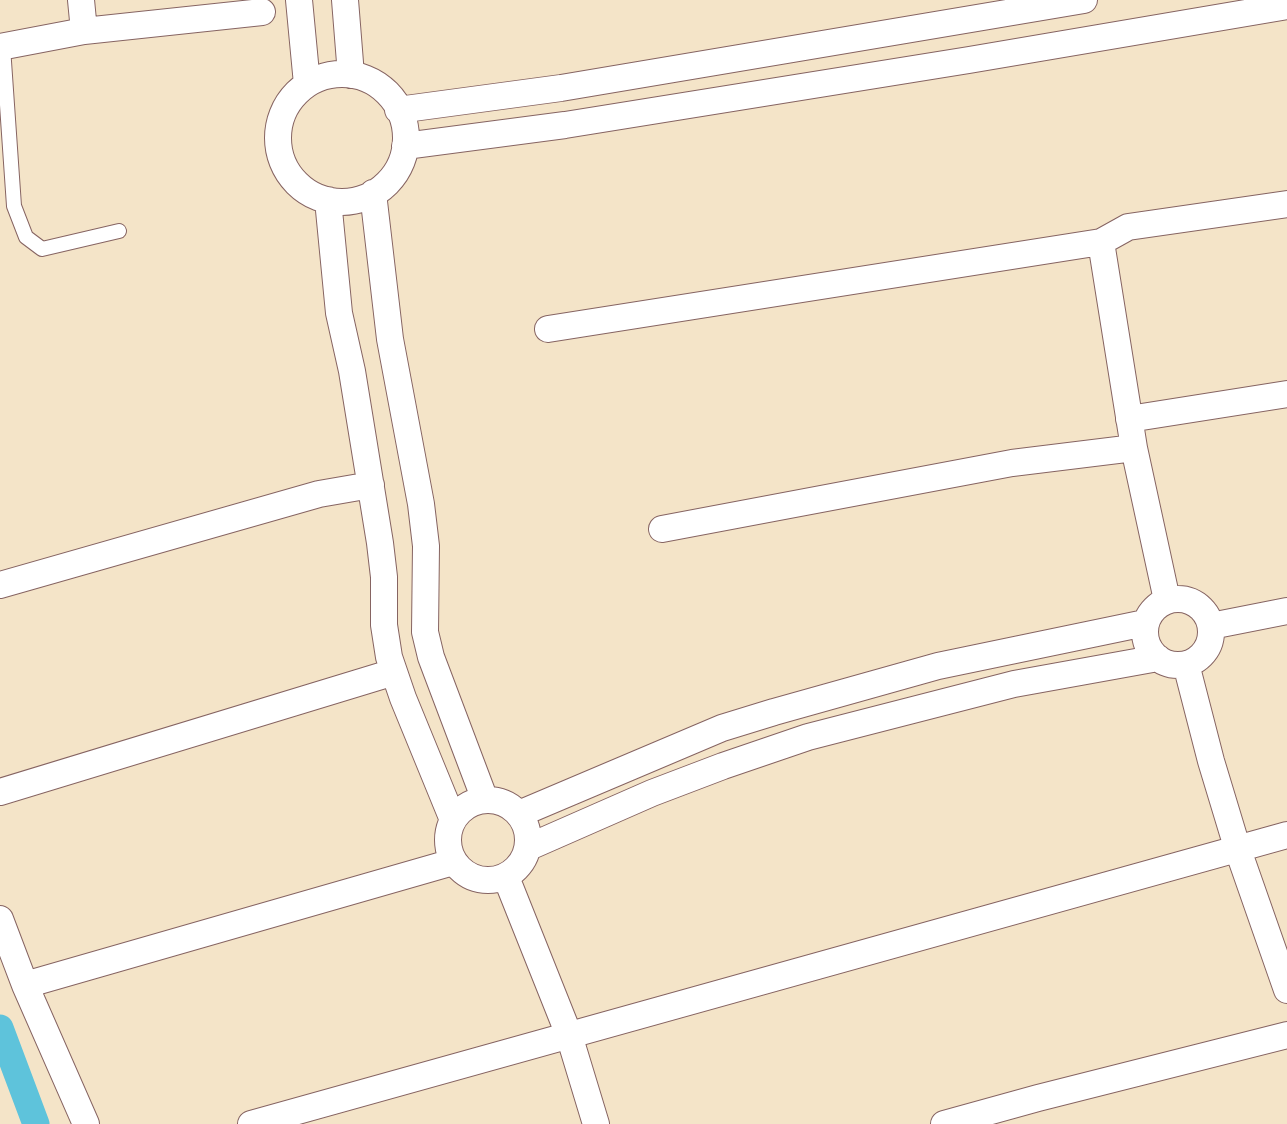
<!DOCTYPE html>
<style>
body{margin:0}
canvas{display:block;background:#f4e4c8}
</style>
<canvas width="1287" height="1124"></canvas>
<script>
const ctx = document.querySelector('canvas').getContext('2d');
ctx.lineJoin = 'round';
const shape = rows => new Path2D(rows.map(r => 'M' + r).join(''));
function stroke(path, color, width, dash) { ctx.strokeStyle = color; ctx.lineWidth = width; ctx.lineCap = dash ? 'butt' : 'round'; ctx.setLineDash(dash || []); ctx.stroke(path); }
stroke(shape([
 [0,1028,36,1124]
]), '#5ec3db', 27);
const service = shape([
 [3,47,14,206,26,237,42,249,119,231]
]);
const minor = shape([
 [81,0,84,31],
 [299,0,307,84],
 [345,0,351,75],
 [0,47,84,31,262,12],
 '278 138a64 64 0 1 1 128 0a64 64 0 1 1-128 0Z',
 [398,110,561,88,1084,0],
 [405,146,565,125,969,60,1287,6],
 [373,193,390,339,421,504,426,546,425,632,431,657,485,800],
 [328,200,339,313,352,371,380,543,384,577,384,625,389,657,403,698,453,820],
 [1101,242,1128,227,1287,204],
 [548,329,1101,242,1134,448,1167,600],
 [1129,419,1287,394],
 [662,529,1012,463,1134,448],
 [0,585,319,494,371,485],
 '1145 632a33 33 0 1 1 66 0a33 33 0 1 1-66 0Z',
 [1211,626,1287,611],
 [1186,664,1211,761,1237,847,1287,990],
 [0,792,394,672],
 '448 840a40 40 0 1 1 80 0a40 40 0 1 1-80 0Z',
 [519,814,722,728,774,712,938,666,1145,623],
 [529,847,652,793,723,766,808,737,1014,684,1158,658],
 [506,877,569,1035,596,1124],
 [0,919,25,985,86,1124],
 [25,985,453,862],
 [251,1124,1287,835],
 [944,1124,1038,1098,1287,1035]
]);
stroke(service, '#866462', 16);
stroke(minor, '#866462', 28);
stroke(service, '#fff', 14);
stroke(minor, '#fff', 26);
</script>
